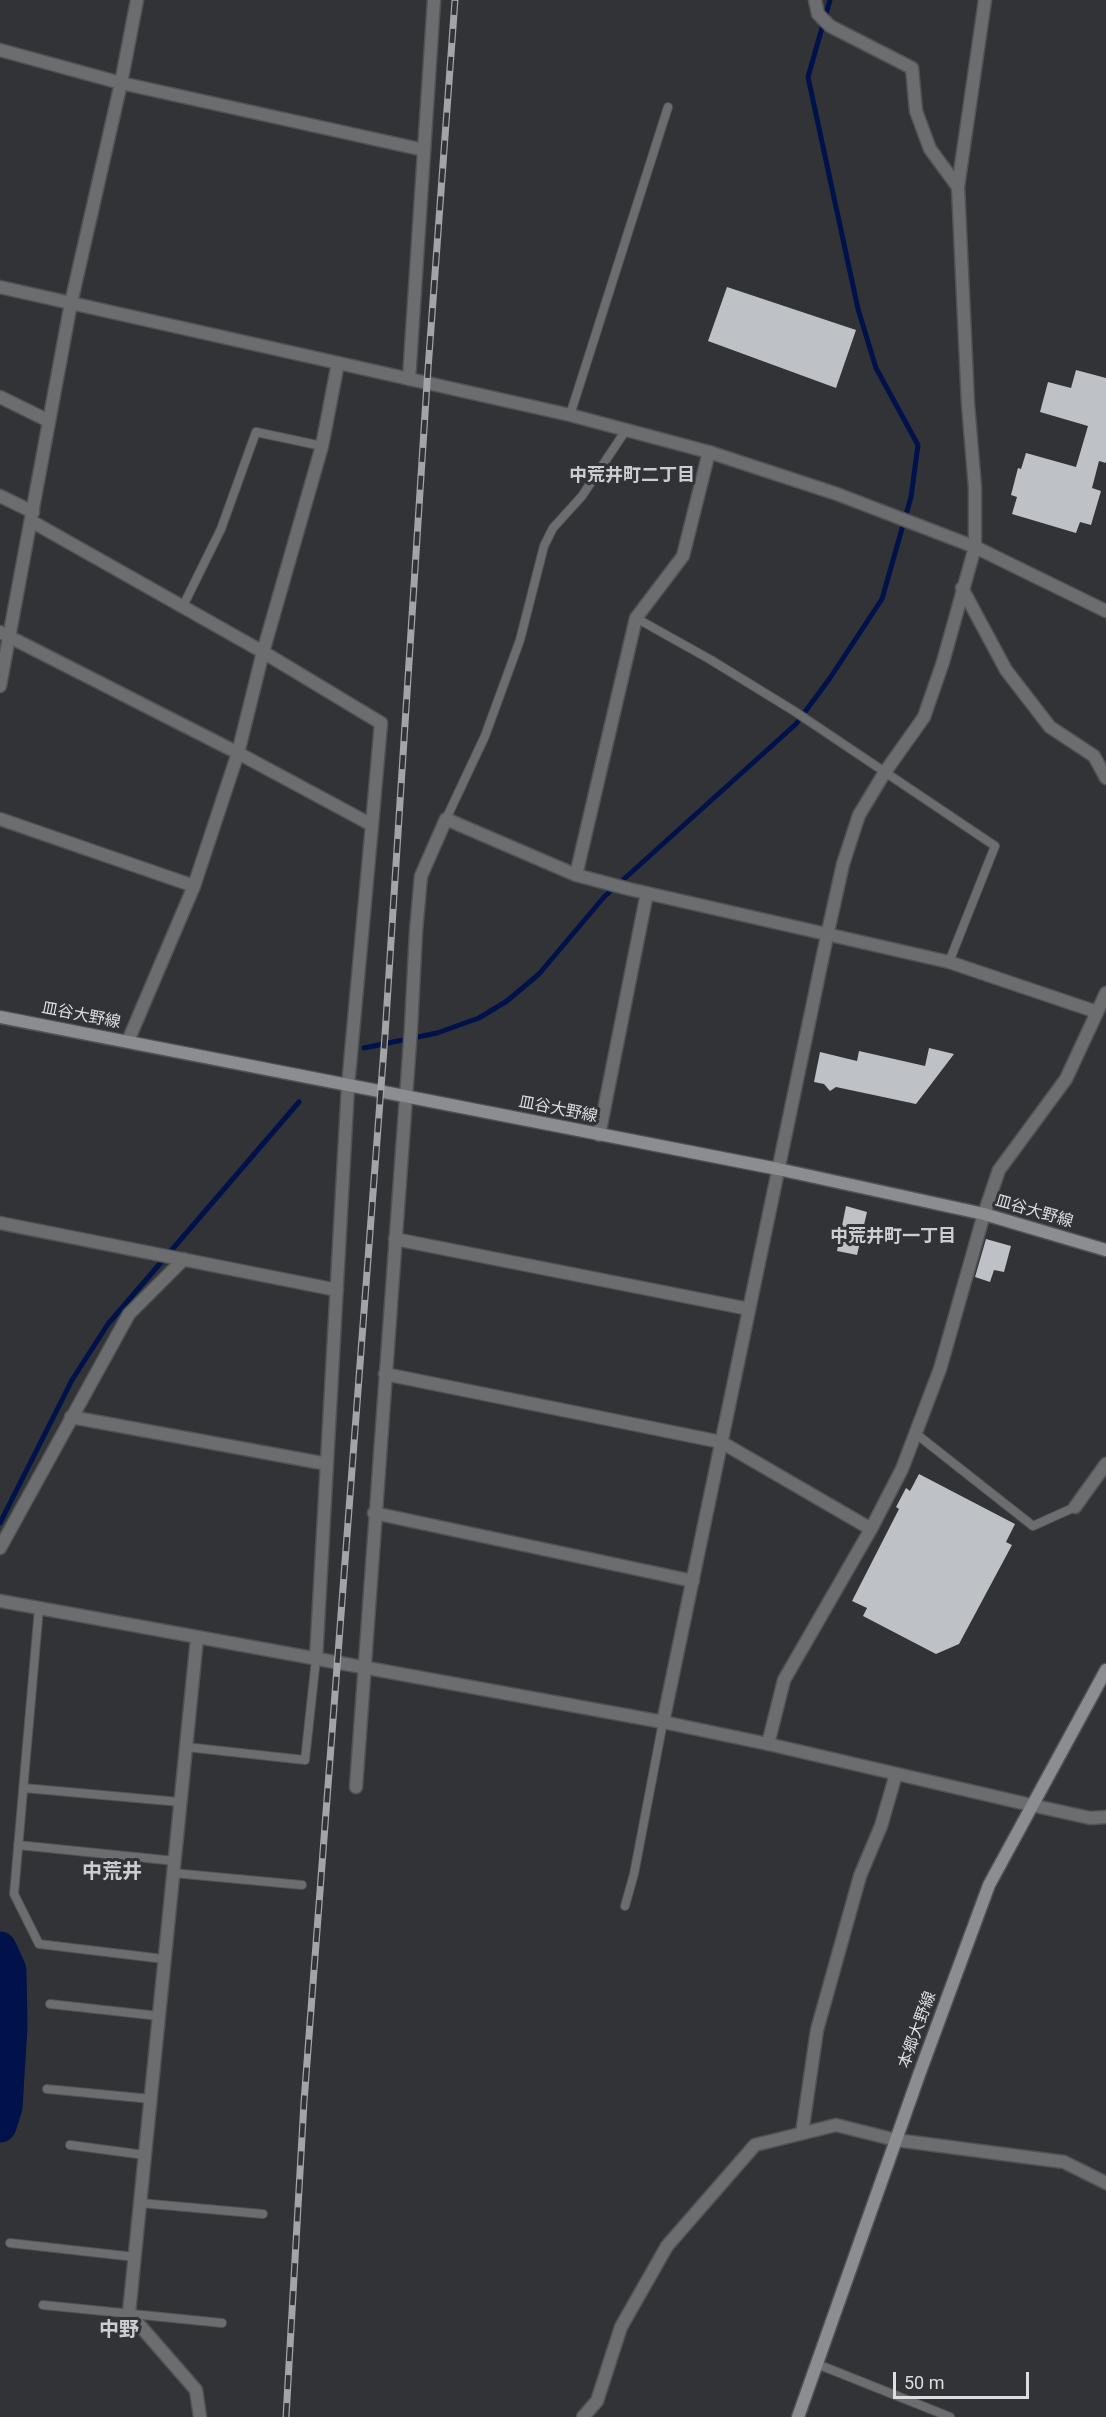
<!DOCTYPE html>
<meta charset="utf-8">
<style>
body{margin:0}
#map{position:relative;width:1106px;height:2417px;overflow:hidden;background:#313337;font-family:Roboto,sans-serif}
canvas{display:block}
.scale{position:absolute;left:893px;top:2372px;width:136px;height:27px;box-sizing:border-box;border:3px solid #dcdee0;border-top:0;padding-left:8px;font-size:18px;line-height:21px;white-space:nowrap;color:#dcdee0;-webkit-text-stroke:4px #313337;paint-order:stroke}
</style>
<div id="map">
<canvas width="1106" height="2417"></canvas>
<div class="scale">50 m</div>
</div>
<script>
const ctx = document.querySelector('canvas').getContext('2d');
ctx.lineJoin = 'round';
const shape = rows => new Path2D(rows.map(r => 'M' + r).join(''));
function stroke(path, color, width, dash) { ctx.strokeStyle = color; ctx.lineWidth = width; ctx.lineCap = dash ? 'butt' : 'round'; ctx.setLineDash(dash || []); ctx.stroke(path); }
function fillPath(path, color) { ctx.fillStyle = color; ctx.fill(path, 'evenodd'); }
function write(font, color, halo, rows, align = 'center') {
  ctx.font = font + ' Roboto,"Noto Sans JP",sans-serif'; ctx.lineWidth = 6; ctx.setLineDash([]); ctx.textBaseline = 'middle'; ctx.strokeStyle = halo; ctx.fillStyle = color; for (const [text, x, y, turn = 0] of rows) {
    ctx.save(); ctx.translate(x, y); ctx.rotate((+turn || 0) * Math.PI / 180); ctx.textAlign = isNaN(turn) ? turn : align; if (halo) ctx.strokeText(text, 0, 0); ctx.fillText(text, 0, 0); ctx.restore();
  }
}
stroke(shape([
 [364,1048,437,1033,479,1018,507,1001,539,974,604,897,796,724,830,678,882,599,911,497,918,445,876,368,858,309,808,77,830,0],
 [0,1523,72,1380,108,1324,299,1102]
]), '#001249', 5);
stroke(shape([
 [0,1948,10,1970,11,2027,6,2107,0,2126]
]), '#001249', 33);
fillPath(shape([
 [727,287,856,330,836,388,708,341],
 [1076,370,1106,378,1106,463,1099,461,1092,488,1101,491,1091,525,1080,522,1076,533,1012,514,1017,497,1011,495,1018,468,1021,469,1026,453,1076,467,1088,426,1040,412,1048,382,1071,388],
 [929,1048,954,1054,916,1104,836,1087,830,1091,824,1084,814,1082,820,1052,857,1061,859,1051,925,1066],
 [846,1206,867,1212,857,1255,837,1251],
 [986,1239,1011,1246,1004,1272,994,1270,990,1282,975,1277],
 [919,1474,1015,1524,1006,1542,1012,1545,959,1644,936,1654,863,1616,867,1608,852,1601,899,1509,896,1507,906,1488,910,1491]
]), '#bec1c6');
const service = shape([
 [570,415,668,107],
 [183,606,221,529,256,432,322,446],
 [636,618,711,660,794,711,995,846,949,962],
 [446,819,485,736,520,640,544,546,553,528,582,496,626,430],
 [915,1433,1033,1526,1075,1507],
 [39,1608,14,1894,39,1944,164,1959],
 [186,1747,305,1760,316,1659],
 [24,1788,180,1802],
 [18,1845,175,1861],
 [173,1873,302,1885],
 [625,1906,634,1874,663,1722],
 [50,2004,159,2016],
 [47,2089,151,2099],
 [70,2145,145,2155],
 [140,2203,263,2214],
 [10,2243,135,2257],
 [43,2305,222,2323],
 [817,2364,950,2417]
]);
const minor = shape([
 [815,0,818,14,830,26,912,68,916,111,930,149,958,187],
 [71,303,121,83],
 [409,379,434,0],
 [0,397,49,421],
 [0,496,33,512],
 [31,521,263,652,381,723,372,825],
 [962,588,1006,670,1050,727,1094,756,1106,778],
 [0,632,238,753,194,886,128,1041],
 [0,819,194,886],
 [576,875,636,618,683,556,709,452],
 [827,936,843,864,859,815,885,772,924,717,943,662,975,547,975,488,968,404,958,187,985,0],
 [599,1135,647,893],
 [0,1223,337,1290],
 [395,1239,749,1309],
 [385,1374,721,1442,871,1529],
 [71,1417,327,1464],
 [1075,1507,1106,1464],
 [374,1513,693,1581],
 [0,1548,129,1314,184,1259],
 [197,1638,129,2313,196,2390,200,2417],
 [316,1659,348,1086,372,825,238,753,263,652,322,446,338,363],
 [768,1744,784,1680,871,1529,902,1469,940,1369,984,1214,999,1170,1066,1079,1106,993],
 [356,1787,411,1028,416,931,421,876,446,819,576,875,629,889,949,962,1097,1012],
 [1031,1805,1090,1818,1106,1817],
 [802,2133,817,2030,860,1876,881,1826,896,1774],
 [583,2417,597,2401,621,2327,667,2246,755,2145,836,2125,896,2140,1064,2162,1106,2183]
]);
const tertiary = shape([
 [0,50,121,83,424,150],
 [121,83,137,0],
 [0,287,570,415,709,452,837,494,975,547,1106,611],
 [0,686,71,303],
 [0,1601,663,1722,768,1744,1031,1805],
 [663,1722,827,936]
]);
const secondary = shape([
 [0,1017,778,1169,984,1214,1106,1250],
 [798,2417,920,2072,989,1885,1106,1670]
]);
stroke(service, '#505255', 10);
stroke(minor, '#505255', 15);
stroke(tertiary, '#505255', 15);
stroke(secondary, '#505255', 15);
stroke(service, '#6c6d6f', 8);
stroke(minor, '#6c6d6f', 12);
stroke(tertiary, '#6c6d6f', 12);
stroke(secondary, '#8c8d91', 12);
const rail = shape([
 [286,2417,304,2102,385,1035,427,383,455,0]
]);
stroke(rail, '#a2a4a7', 7);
stroke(rail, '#313337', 4.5, [14]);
write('16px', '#dcdee0', '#313337', [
 ["皿谷大野線",81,1016,11],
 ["皿谷大野線",558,1110,11],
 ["皿谷大野線",1034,1212,16],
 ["本郷大野線",918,2030,-70]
]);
write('bold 18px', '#cacdd2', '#313337', [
 ["中荒井町二丁目",632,476],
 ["中荒井町一丁目",893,1237]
]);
write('bold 20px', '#cacdd2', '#313337', [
 ["中荒井",112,1873],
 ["中野",119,2331]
]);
</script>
